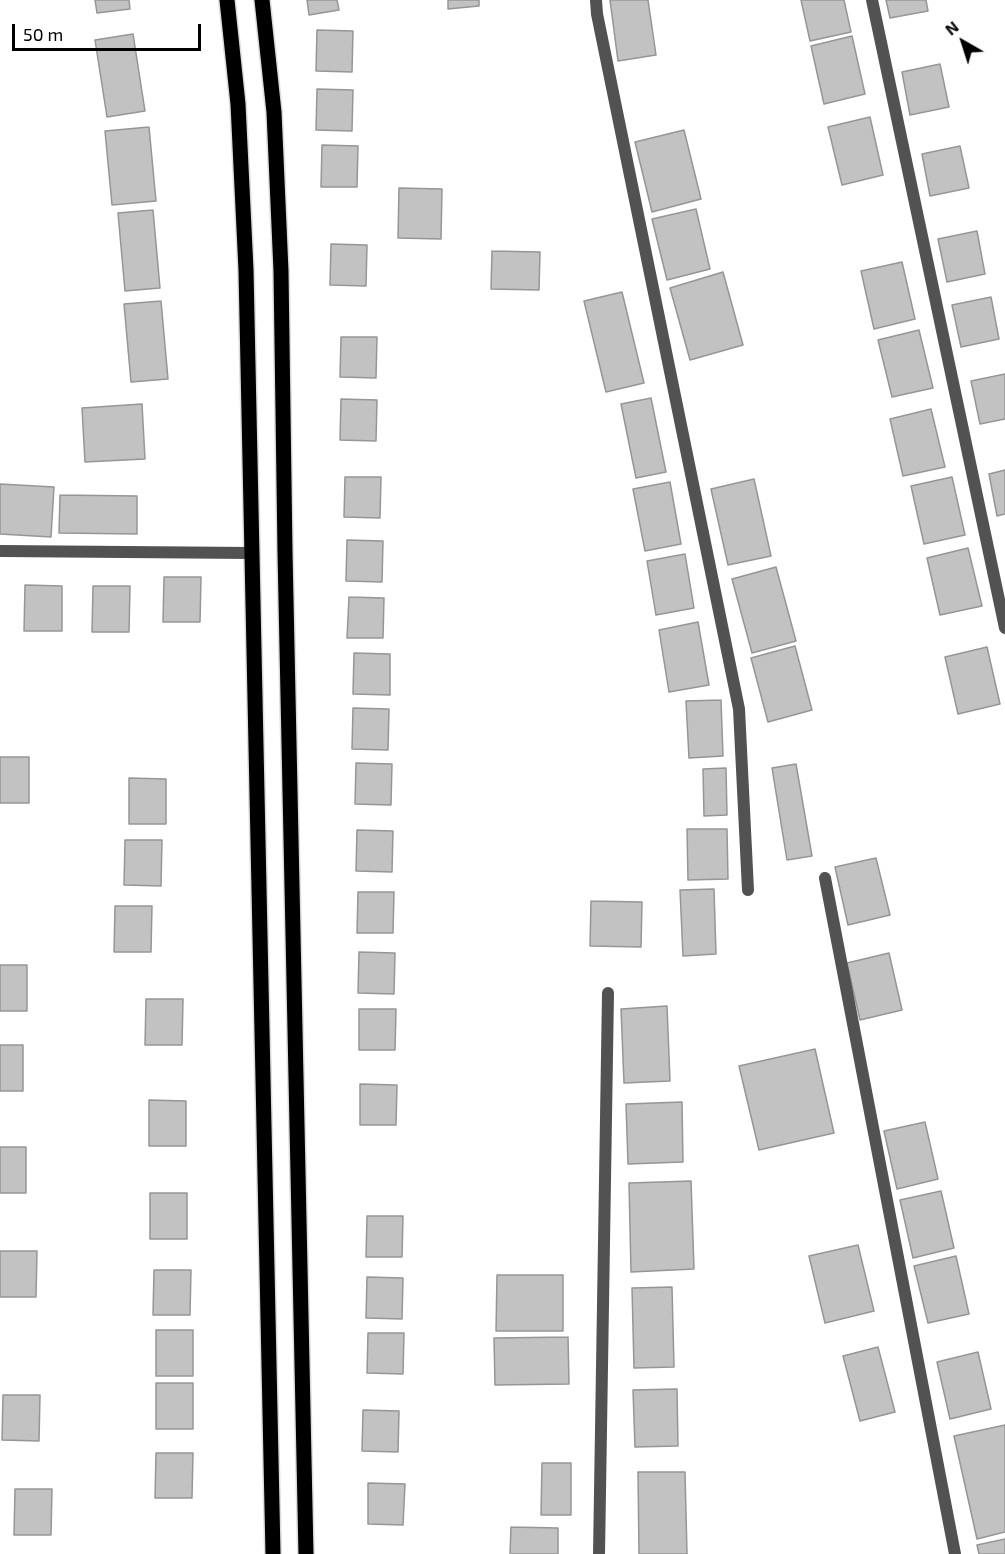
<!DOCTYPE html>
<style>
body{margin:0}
#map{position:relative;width:1005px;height:1554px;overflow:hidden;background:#fff;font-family:"Exo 2",sans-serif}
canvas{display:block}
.north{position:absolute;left:933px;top:12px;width:60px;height:60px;-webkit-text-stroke:4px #fff;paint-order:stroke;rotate:321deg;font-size:16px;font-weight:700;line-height:24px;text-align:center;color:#000}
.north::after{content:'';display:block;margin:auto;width:21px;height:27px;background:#000;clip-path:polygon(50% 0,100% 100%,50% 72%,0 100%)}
.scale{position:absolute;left:12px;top:24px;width:189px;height:27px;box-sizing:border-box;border:3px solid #000;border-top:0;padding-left:8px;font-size:18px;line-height:21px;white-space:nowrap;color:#000;-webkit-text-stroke:4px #fff;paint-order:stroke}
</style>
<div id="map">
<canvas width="1005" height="1554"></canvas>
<div class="north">N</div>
<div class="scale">50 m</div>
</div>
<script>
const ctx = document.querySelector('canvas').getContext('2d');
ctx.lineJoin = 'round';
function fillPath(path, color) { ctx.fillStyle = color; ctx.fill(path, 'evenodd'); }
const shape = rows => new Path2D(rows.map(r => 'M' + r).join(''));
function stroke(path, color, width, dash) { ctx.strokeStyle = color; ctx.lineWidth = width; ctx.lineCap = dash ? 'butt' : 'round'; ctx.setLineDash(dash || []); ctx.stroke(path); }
const building = shape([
 [95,0,129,0,130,9,97,13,95,0],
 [307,0,337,0,339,10,309,15,307,0],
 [448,0,479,0,479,6,448,9,448,0],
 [610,0,648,0,656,55,618,61,610,0],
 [801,0,844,0,851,32,810,41,801,0],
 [886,0,926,0,928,11,890,18,886,0],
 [317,30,353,31,352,72,316,71,317,30],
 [133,34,145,111,107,117,95,40,133,34],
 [852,36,865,94,824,104,811,46,852,36],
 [940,64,949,107,910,115,902,72,940,64],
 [317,89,353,90,352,131,316,130,317,89],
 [870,117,883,175,842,185,828,127,870,117],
 [149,127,156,201,112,205,105,131,149,127],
 [684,130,701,199,652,212,635,142,684,130],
 [322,145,358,146,357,187,321,187,322,145],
 [960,146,969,188,930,196,922,154,960,146],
 [399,188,442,189,441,239,398,238,399,188],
 [696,209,710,269,667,280,652,219,696,209],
 [153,210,160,288,125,291,118,213,153,210],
 [977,231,985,274,947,282,938,239,977,231],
 [331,244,367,245,366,286,330,285,331,244],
 [492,251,540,252,539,290,491,289,492,251],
 [902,262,915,319,874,329,861,271,902,262],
 [723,272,743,345,690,360,670,288,723,272],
 [622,292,644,383,606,392,584,301,622,292],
 [991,297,999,339,961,347,952,305,991,297],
 [161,301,168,379,131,382,124,304,161,301],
 [919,330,933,388,892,397,878,340,919,330],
 [341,337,377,337,376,378,340,377,341,337],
 [1005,374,1005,419,980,424,971,381,1005,374],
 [651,398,666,472,636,478,621,404,651,398],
 [341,399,377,400,376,441,340,440,341,399],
 [142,404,145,459,85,462,82,408,142,404],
 [931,409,945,467,903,476,890,419,931,409],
 [1005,470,1005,514,997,516,989,474,1005,470],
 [345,477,381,477,380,518,344,517,345,477],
 [952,477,965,535,924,544,911,486,952,477],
 [754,479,771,556,728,565,711,489,754,479],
 [670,482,681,544,645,551,633,489,670,482],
 [0,484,54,487,51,537,0,534,0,484],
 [60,495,137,496,137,534,59,533,60,495],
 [347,540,383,541,382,582,346,581,347,540],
 [968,548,982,606,940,615,927,558,968,548],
 [685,554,694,608,656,615,647,561,685,554],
 [776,567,796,641,752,653,732,579,776,567],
 [164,577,201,577,200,622,163,622,164,577],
 [25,585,62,586,62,631,24,631,25,585],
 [93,586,130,586,129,632,92,632,93,586],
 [349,597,384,598,383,638,347,638,349,597],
 [698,622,709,685,669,692,659,630,698,622],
 [795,646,812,710,768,722,751,658,795,646],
 [987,647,1000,704,958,714,945,657,987,647],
 [354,653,390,654,390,695,353,694,354,653],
 [721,700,723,756,689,758,686,701,721,700],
 [353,708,389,709,388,750,352,749,353,708],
 [0,757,29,757,29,803,0,803,0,757],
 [356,763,392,764,391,805,355,804,356,763],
 [796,764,812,856,787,860,772,768,796,764],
 [726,768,727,815,704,816,703,769,726,768],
 [129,778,166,779,166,824,129,824,129,778],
 [687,829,727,829,728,879,688,880,687,829],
 [357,830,393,831,392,872,356,871,357,830],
 [125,840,162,840,161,886,124,885,125,840],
 [876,858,890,915,848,925,835,867,876,858],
 [714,889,716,954,683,956,680,890,714,889],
 [358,892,394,892,393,933,357,933,358,892],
 [591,901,642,902,641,947,590,946,591,901],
 [115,906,152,906,151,952,114,952,115,906],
 [359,952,395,953,394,994,358,993,359,952],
 [889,953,902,1010,860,1020,847,963,889,953],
 [0,965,27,965,27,1011,0,1011,0,965],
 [146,999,183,999,182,1045,145,1045,146,999],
 [667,1006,670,1081,624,1083,621,1009,667,1006],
 [359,1009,396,1009,395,1050,359,1050,359,1009],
 [0,1045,23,1045,23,1091,0,1091,0,1045],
 [815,1049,834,1133,759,1150,739,1066,815,1049],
 [360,1084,397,1085,396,1125,360,1125,360,1084],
 [149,1100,186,1101,186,1146,149,1146,149,1100],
 [682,1102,683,1162,628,1164,626,1104,682,1102],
 [925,1122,938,1179,897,1189,884,1131,925,1122],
 [0,1147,26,1147,26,1193,0,1193,0,1147],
 [691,1181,694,1269,631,1272,629,1183,691,1181],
 [941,1191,954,1248,913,1258,900,1200,941,1191],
 [150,1193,187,1193,187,1239,150,1239,150,1193],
 [367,1216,403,1216,402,1257,366,1257,367,1216],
 [858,1245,874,1311,825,1323,809,1256,858,1245],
 [0,1251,37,1251,36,1297,0,1297,0,1251],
 [956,1256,969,1314,928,1323,914,1266,956,1256],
 [154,1270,191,1270,190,1315,153,1315,154,1270],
 [497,1275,563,1275,563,1331,496,1331,497,1275],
 [367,1277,403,1278,402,1319,366,1318,367,1277],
 [672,1287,674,1367,634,1368,632,1288,672,1287],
 [156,1330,193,1330,193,1376,156,1376,156,1330],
 [368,1333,404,1333,403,1374,367,1373,368,1333],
 [568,1337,569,1384,495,1385,494,1338,568,1337],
 [878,1347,895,1412,860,1421,843,1356,878,1347],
 [978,1352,991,1409,950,1419,937,1362,978,1352],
 [156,1383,193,1383,193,1429,156,1429,156,1383],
 [677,1389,678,1446,635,1447,633,1390,677,1389],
 [3,1395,40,1395,39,1441,2,1440,3,1395],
 [363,1410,399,1411,398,1452,362,1451,363,1410],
 [1005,1425,1005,1532,977,1539,954,1436,1005,1425],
 [156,1453,193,1453,192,1498,155,1498,156,1453],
 [542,1463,571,1463,571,1515,541,1515,542,1463],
 [638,1472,685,1472,687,1554,639,1554,638,1472],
 [368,1483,405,1484,403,1525,368,1524,368,1483],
 [15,1489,52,1489,51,1535,14,1535,15,1489],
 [511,1527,558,1528,558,1554,510,1554,511,1527],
 [1005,1539,1005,1554,979,1554,977,1545,1005,1539]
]);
fillPath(building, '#c2c2c2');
stroke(building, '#969696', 1.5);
const primary = shape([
 [227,0,238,104,246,270,273,1554],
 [262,0,274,112,281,271,285,552,306,1554]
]);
stroke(primary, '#dbdbdb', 18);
stroke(shape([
 [596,0,597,14,739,709,748,890],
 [872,0,1005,628],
 [0,551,251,553],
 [825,878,955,1554],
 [599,1554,608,993]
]), '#525252', 12);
stroke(primary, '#000', 15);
</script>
